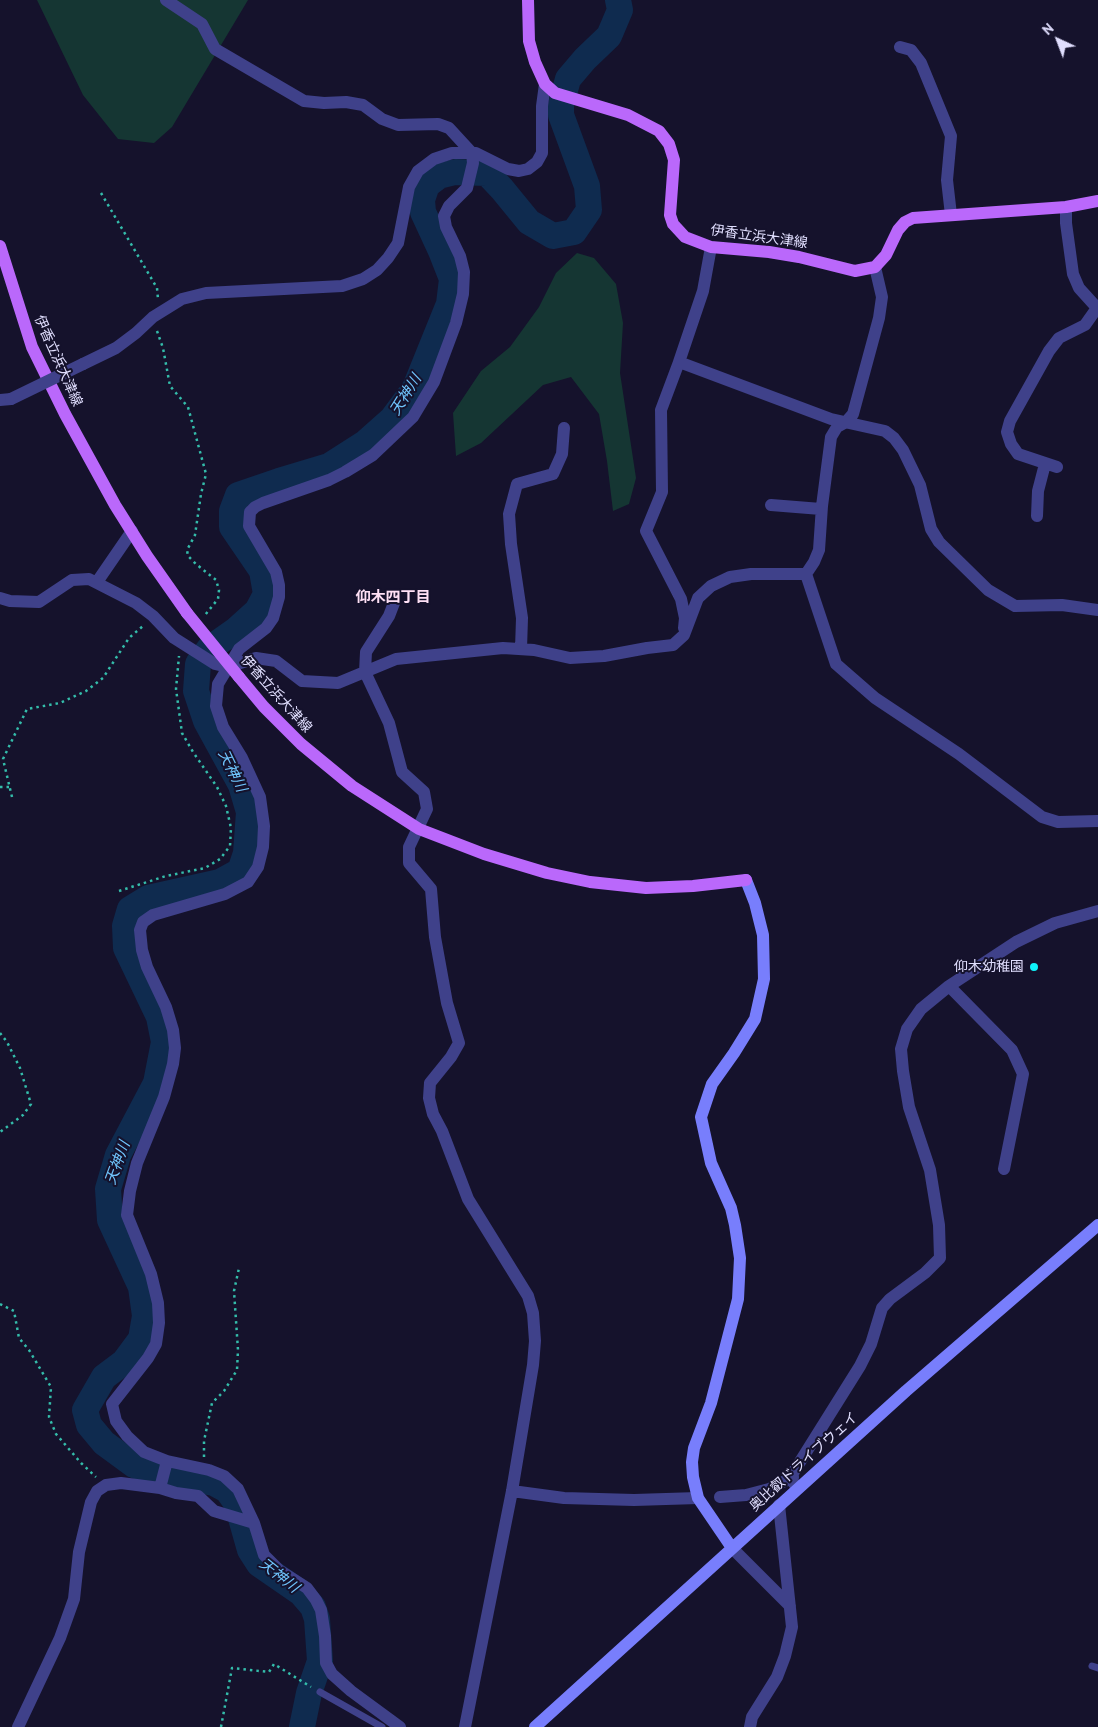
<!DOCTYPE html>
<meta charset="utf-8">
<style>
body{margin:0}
#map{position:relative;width:1098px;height:1727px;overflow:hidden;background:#15122c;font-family:"PT Sans",sans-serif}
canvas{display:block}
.north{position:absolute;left:1033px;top:15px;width:50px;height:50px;-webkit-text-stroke:4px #15122c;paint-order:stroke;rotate:317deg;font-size:14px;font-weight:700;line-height:20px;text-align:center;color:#e0defe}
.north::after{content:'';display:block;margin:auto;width:18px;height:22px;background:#e0defe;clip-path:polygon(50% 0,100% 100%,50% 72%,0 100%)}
</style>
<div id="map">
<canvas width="1098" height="1727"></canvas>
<div class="north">N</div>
</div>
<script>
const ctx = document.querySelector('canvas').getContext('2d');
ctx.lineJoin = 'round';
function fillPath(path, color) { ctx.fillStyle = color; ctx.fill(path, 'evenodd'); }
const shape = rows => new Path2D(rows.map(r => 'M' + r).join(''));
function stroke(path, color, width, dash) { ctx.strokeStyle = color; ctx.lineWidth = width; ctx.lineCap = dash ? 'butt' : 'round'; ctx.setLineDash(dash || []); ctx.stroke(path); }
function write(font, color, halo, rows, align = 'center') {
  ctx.font = font + ' "PT Sans","Noto Sans JP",sans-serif'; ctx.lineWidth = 4; ctx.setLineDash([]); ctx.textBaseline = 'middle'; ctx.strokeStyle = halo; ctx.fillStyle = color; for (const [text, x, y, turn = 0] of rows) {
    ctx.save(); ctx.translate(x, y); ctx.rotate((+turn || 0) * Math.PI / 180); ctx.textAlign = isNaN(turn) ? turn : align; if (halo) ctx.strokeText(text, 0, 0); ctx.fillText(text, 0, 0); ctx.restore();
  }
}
fillPath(shape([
 [37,0,248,0,172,127,154,143,118,139,83,95],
 [577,253,594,258,616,284,623,323,620,373,636,478,629,504,613,511,607,461,599,414,571,377,543,385,481,443,456,456,453,413,481,371,510,347,539,307,556,273]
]), '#153633');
stroke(shape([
 [302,1727,309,1693,320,1661,317,1619,313,1607,301,1593,259,1564,250,1550,237,1504,227,1490,214,1483,155,1473,134,1465,104,1443,89,1425,85,1410,104,1377,124,1362,141,1339,145,1316,141,1287,110,1220,108,1189,118,1155,156,1083,164,1042,159,1017,126,948,125,926,130,909,148,898,220,882,240,871,246,853,249,812,241,785,206,721,196,691,198,664,209,649,236,630,257,611,266,594,262,571,232,527,232,511,238,495,279,481,329,466,365,443,392,419,415,388,449,304,452,279,441,251,423,212,422,200,427,185,439,176,455,172,487,173,502,189,529,222,553,236,574,232,589,210,587,186,561,115,561,105,568,79,585,59,609,36,620,10,618,0]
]), '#0f2b4f', 26);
stroke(shape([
 [101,193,157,288,158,299],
 [157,331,163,348,170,386,188,407,206,474,201,494,195,535,187,550,188,556,196,564,216,580,219,590,218,599,205,615],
 [0,787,9,787],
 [12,797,3,759,27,709,60,703,86,691,103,678,129,638,143,626],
 [119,891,166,876,205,868,220,859,230,846,231,828,226,806,217,787,193,752,182,733,176,689,179,656],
 [0,1033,7,1042,20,1068,31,1104,23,1115,0,1132],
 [0,1304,14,1311,19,1338,29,1350,51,1387,49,1417,56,1434,81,1463,96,1477],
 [204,1457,204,1441,212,1403,224,1391,237,1370,238,1350,234,1291,239,1268],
 [221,1727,232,1668,269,1672,274,1664,311,1687]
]), '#34bcaa', 2.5, [2.5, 4]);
stroke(shape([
 [1092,1666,1098,1668],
 [320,1692,382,1727]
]), '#3f418a', 7);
stroke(shape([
 [166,0,202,24,215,49,304,101,324,103,346,102,363,105,382,119,398,125,438,124,449,128,472,153,473,163,467,188,449,206,444,216,446,227,460,256,464,272,463,294,456,323,434,382,413,417,373,455,345,472,329,480,263,503,255,507,250,512,249,526,276,572,279,585,279,597,273,618,266,628,239,649,218,684,216,706,223,727,242,758,260,797,264,826,263,847,258,867,248,882,225,894,153,915,143,922,140,930,142,950,147,967,166,1007,173,1030,175,1048,173,1064,164,1097,137,1163,130,1191,127,1215,151,1274,158,1303,159,1323,156,1344,148,1358,112,1404,116,1421,127,1436,144,1452,167,1461,209,1470,224,1476,238,1489,254,1523],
 [900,47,911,50,921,63,951,136,947,180,951,215],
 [1066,207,1066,223,1073,274,1079,288,1098,309],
 [711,247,703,291,679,362,831,419,885,431,894,438,903,450,920,485,931,529,939,542,988,590,1015,606,1062,605,1098,610],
 [875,267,882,297,879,318,853,414,846,422,837,427,831,437,822,506,819,550,814,562,806,574,836,664,875,698,959,754,1042,817,1058,822,1098,821],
 [679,362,661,410,662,492,646,531,681,599,685,618,684,628],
 [83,364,116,348,136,333,153,317,182,299,206,293,342,286,363,279,377,270,388,258,398,243,409,187,418,171,434,159,452,153,476,153,508,169,519,171,528,169,537,162,542,153,542,106,545,84],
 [0,400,11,399],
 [1057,467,1018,454,1011,444,1007,432,1010,421,1049,351,1059,338,1085,325,1097,308],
 [771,505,821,509],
 [1037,516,1038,491,1045,464],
 [97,582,132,531],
 [0,598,10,601,39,602,72,580,89,579,136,603,153,616,174,638,215,664,228,667,256,658,276,661,302,681,338,683,396,659,503,648,534,650,570,658,604,656,647,648,673,645,684,635,698,598,711,586,730,577,751,574,806,574],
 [394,603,389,616,366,652,365,672,389,723,402,772,424,792,427,809,409,847,409,863,431,889,435,937,447,1003,459,1043,451,1057,430,1083,429,1098,433,1114,442,1131,468,1199,528,1296,533,1313,535,1341,533,1365,512,1491,465,1727],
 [521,649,522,618,511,544,509,514,517,484,553,474,562,454,564,428],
 [949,986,1012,1050,1023,1074,1004,1169],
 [160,1488,167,1461],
 [798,1488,792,1481,793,1473,860,1366,871,1344,882,1308,890,1299,925,1273,940,1258,939,1225,930,1170,909,1107,903,1071,901,1049,907,1029,921,1009,949,986,1016,942,1055,923,1098,911],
 [512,1491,564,1498,634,1500,698,1498],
 [720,1497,746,1495,769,1489,793,1477],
 [732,1548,790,1606],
 [18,1727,60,1638,74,1599,79,1552,91,1502,97,1491,106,1485,121,1483,160,1488,176,1493,198,1496,214,1511,254,1523,264,1555,279,1570,307,1588,316,1600,321,1610,325,1636,326,1663,332,1674,351,1691,400,1727],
 [750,1727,752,1717,777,1677,785,1656,792,1627,779,1505]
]), '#3f418a', 12);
stroke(shape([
 [732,1548,698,1498,693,1477,692,1462,694,1448,711,1403,738,1299,740,1258,735,1225,731,1208,711,1163,701,1117,712,1084,734,1053,755,1019,764,979,763,935,755,903,746,880],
 [535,1727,906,1391,1098,1225]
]), '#787efc', 12);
stroke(shape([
 [528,0,529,41,535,62,545,84,555,93,628,115,659,131,669,144,674,160,670,215,673,224,685,237,711,247,769,252,799,257,855,271,875,267,886,255,898,230,905,222,913,218,1066,207,1098,201],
 [0,246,32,347,65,414,115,505,147,556,187,613],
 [239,677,264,707,301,744,352,786,419,829,484,854,547,873,590,882,646,888,693,886,746,880]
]), '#ba68fb', 12);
stroke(shape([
 [11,399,83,364]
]), '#3f418a', 12);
stroke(shape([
 [187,613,239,677]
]), '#ba68fb', 12);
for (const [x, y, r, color] of [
 [1034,967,5,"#0ff2f9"]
]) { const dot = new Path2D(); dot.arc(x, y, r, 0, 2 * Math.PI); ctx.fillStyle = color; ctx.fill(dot); stroke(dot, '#15122c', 2); }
write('14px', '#e0defe', '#15122c', [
 ["伊香立浜大津線",759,237,8],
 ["伊香立浜大津線",58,361,66],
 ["伊香立浜大津線",276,694,48],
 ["奥比叡ドライブウェイ",804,1462,-42]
]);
write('14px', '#e0defe', '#15122c', [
 ["仰木幼稚園",1024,967]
], 'right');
write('italic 15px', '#6fc4fc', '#15122c', [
 ["天神川",406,395,-58],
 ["天神川",232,771,64],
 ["天神川",118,1163,-70],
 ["天神川",279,1576,38]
]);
write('bold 15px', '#fee0f5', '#15122c', [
 ["仰木四丁目",393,598]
]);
</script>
